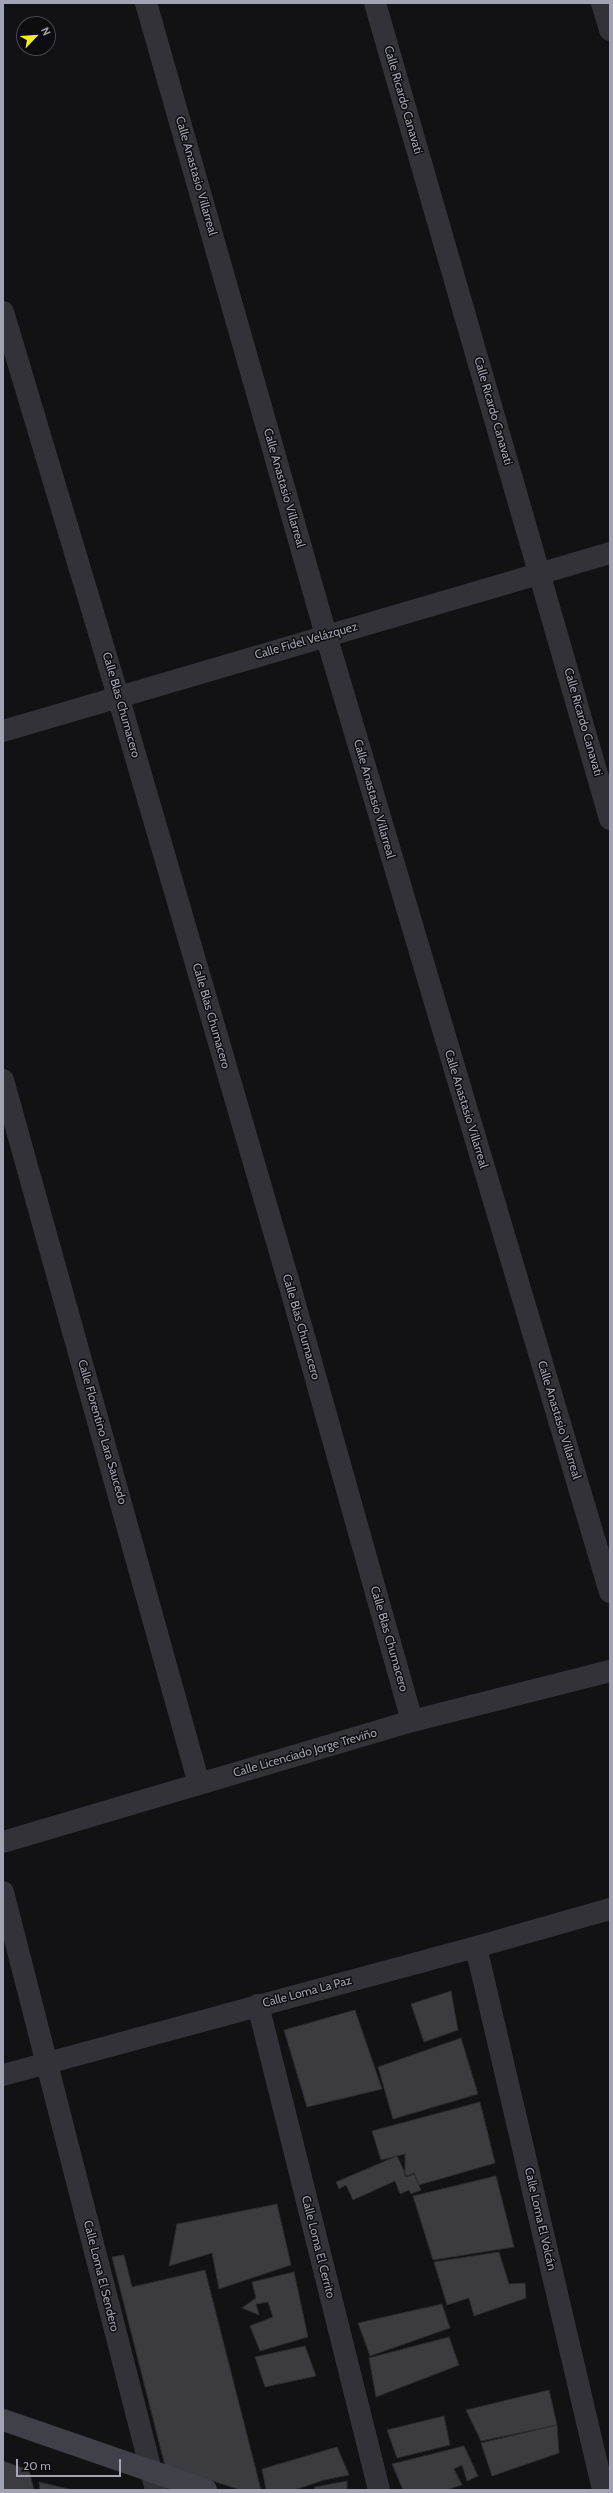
<!DOCTYPE html>
<meta charset="utf-8">
<style>
body{margin:0}
#map{position:relative;width:613px;height:2493px;overflow:hidden;background:#121113;font-family:Cabin,sans-serif}
canvas{display:block}
.frame{position:absolute;inset:0;border:4px solid #a2a3b4;pointer-events:none}
.north{position:absolute;left:16px;top:16px;width:40px;height:40px;box-sizing:border-box;background:#0d0c0e;border:1px solid #494850;border-radius:50%;rotate:65deg;font-size:11px;font-weight:700;line-height:16px;text-align:center;color:#a2a3b4}
.north::after{content:'';display:block;margin:auto;width:14px;height:18px;background:#f4ea28;clip-path:polygon(50% 0,100% 100%,50% 72%,0 100%)}
.scale{position:absolute;left:16px;top:2459px;width:105px;height:18px;box-sizing:border-box;border:2px solid #a2a3b4;border-top:0;padding-left:5px;font-size:12px;line-height:14px;white-space:nowrap;color:#a2a3b4;-webkit-text-stroke:3px #0d0c0e;paint-order:stroke}
</style>
<div id="map">
<canvas width="613" height="2493"></canvas>
<div class="frame"></div>
<div class="north">N</div>
<div class="scale">20 m</div>
</div>
<script>
const ctx = document.querySelector('canvas').getContext('2d');
ctx.lineJoin = 'round';
function fillPath(path, color) { ctx.fillStyle = color; ctx.fill(path, 'evenodd'); }
const shape = rows => new Path2D(rows.map(r => 'M' + r).join(''));
function stroke(path, color, width, dash) { ctx.strokeStyle = color; ctx.lineWidth = width; ctx.lineCap = dash ? 'butt' : 'round'; ctx.setLineDash(dash || []); ctx.stroke(path); }
function write(font, color, halo, rows, align = 'center') {
  ctx.font = font + ' Cabin,sans-serif'; ctx.lineWidth = 3; ctx.setLineDash([]); ctx.textBaseline = 'middle'; ctx.strokeStyle = halo; ctx.fillStyle = color; for (const [text, x, y, turn = 0] of rows) {
    ctx.save(); ctx.translate(x, y); ctx.rotate((+turn || 0) * Math.PI / 180); ctx.textAlign = isNaN(turn) ? turn : align; if (halo) ctx.strokeText(text, 0, 0); ctx.fillText(text, 0, 0); ctx.restore();
  }
}
const building = shape([
 [451,1991,458,2030,424,2042,411,2004,451,1991],
 [355,2010,382,2089,307,2107,284,2030,355,2010],
 [461,2038,478,2094,393,2119,378,2067,461,2038],
 [480,2102,495,2163,419,2185,414,2173,405,2177,405,2154,381,2160,372,2131,480,2102],
 [397,2156,407,2177,414,2174,421,2190,411,2194,409,2190,400,2194,395,2181,353,2200,346,2185,339,2189,336,2182,397,2156],
 [496,2176,514,2247,433,2260,413,2196,496,2176],
 [277,2204,291,2265,219,2289,212,2253,169,2266,177,2224,277,2204],
 [499,2252,509,2284,525,2283,526,2298,474,2316,469,2298,447,2305,434,2262,499,2252],
 [124,2255,132,2287,205,2270,261,2490,241,2490,165,2466,112,2257,124,2255],
 [294,2272,308,2337,260,2351,250,2326,273,2317,268,2302,256,2304,259,2315,242,2308,256,2298,252,2282,294,2272],
 [442,2304,450,2328,370,2356,358,2323,442,2304],
 [449,2337,459,2365,376,2397,369,2358,449,2337],
 [305,2346,316,2376,265,2387,255,2357,305,2346],
 [549,2390,557,2425,481,2441,466,2410,549,2390],
 [444,2416,450,2445,397,2458,387,2430,444,2416],
 [557,2425,559,2453,492,2476,481,2443,557,2425],
 [464,2446,478,2476,467,2481,462,2465,454,2469,462,2485,446,2490,403,2490,392,2464,464,2446],
 [337,2447,349,2475,324,2480,294,2490,266,2490,262,2469,337,2447],
 [3,2461,29,2470,34,2490,3,2490,3,2461],
 [347,2481,347,2490,313,2490,315,2487,347,2481],
 [39,2482,73,2490,77,2490,40,2490,39,2482]
]);
fillPath(building, '#3c3b40');
stroke(building, '#2c2b2f', 1);
stroke(shape([
 [146,3,326,635,610,1592],
 [375,3,610,819],
 [602,3,610,30],
 [3,312,118,696,291,1290,412,1721],
 [3,731,610,553],
 [3,1080,199,1784],
 [3,1842,412,1721,610,1671],
 [3,1892,156,2490],
 [476,1947,603,2490],
 [258,2005,379,2490],
 [3,2075,476,1947,610,1909]
]), '#333238', 22);
stroke(shape([
 [3,2420,206,2490]
]), '#404048', 22);
write('12px', '#a2a3b4', '#0d0c0e', [
 ["Calle Ricardo Canavati",403,100,74],
 ["Calle Anastasio Villarreal",196,176,74],
 ["Calle Ricardo Canavati",493,411,74],
 ["Calle Anastasio Villarreal",284,488,74],
 ["Calle Fidel Velázquez",306,641,-16],
 ["Calle Blas Chumacero",121,705,74],
 ["Calle Ricardo Canavati",583,722,74],
 ["Calle Anastasio Villarreal",374,799,74],
 ["Calle Blas Chumacero",211,1016,74],
 ["Calle Anastasio Villarreal",466,1109,73],
 ["Calle Blas Chumacero",301,1327,74],
 ["Calle Anastasio Villarreal",559,1420,73],
 ["Calle Florentino Lara Saucedo",102,1432,74],
 ["Calle Blas Chumacero",389,1639,74],
 ["Calle Licenciado Jorge Treviño",305,1753,-16],
 ["Calle Loma La Paz",307,1992,-15],
 ["Calle Loma El Volcán",540,2219,77],
 ["Calle Loma El Cerrito",318,2247,76],
 ["Calle Loma El Sendero",101,2276,76]
]);
</script>
